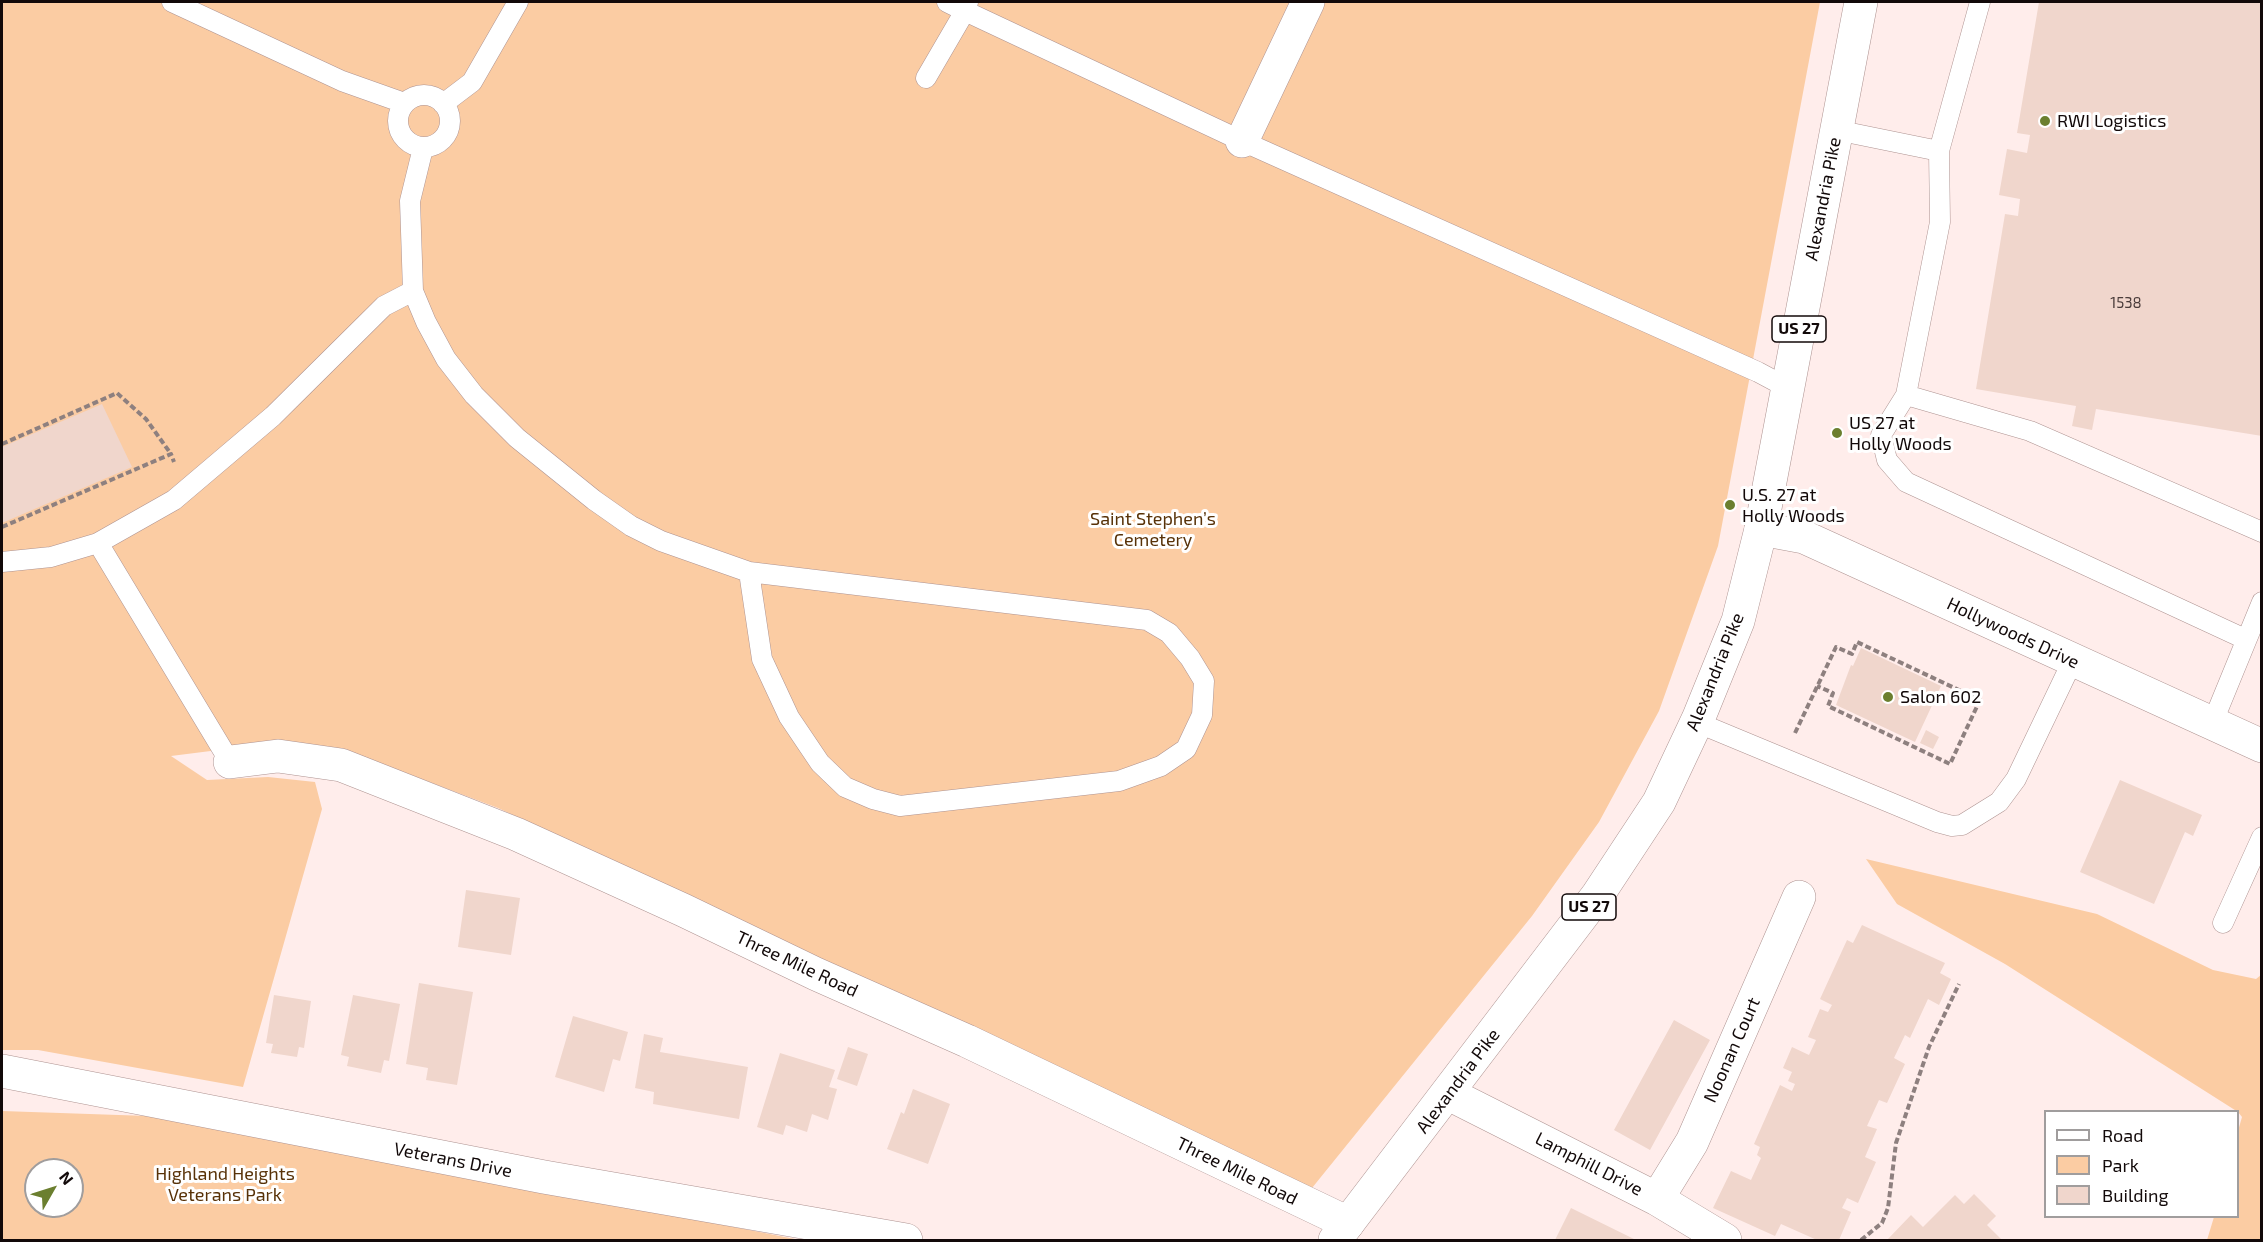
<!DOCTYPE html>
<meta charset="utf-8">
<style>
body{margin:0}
#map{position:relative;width:2263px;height:1242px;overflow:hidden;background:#ffedeb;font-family:"Exo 2",sans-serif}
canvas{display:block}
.frame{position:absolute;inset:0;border:3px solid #120909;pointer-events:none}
.legend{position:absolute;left:2044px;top:1110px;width:195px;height:108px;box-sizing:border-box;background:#fff;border:2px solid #a09d9d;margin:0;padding:8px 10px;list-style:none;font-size:18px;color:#120909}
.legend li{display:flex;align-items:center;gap:12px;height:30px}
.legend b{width:30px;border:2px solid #a09d9d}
.north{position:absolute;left:24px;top:1158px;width:60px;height:60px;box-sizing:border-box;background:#fff;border:2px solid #a09d9d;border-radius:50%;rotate:51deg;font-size:16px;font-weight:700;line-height:24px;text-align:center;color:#120909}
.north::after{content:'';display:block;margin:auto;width:21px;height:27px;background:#6b7f2f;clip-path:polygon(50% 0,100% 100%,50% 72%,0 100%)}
</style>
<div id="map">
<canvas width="2263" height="1242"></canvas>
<div class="frame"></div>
<ul class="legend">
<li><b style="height:8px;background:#fff"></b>Road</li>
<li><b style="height:16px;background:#fbcca3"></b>Park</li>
<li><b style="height:16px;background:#f0d6cc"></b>Building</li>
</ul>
<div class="north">N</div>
</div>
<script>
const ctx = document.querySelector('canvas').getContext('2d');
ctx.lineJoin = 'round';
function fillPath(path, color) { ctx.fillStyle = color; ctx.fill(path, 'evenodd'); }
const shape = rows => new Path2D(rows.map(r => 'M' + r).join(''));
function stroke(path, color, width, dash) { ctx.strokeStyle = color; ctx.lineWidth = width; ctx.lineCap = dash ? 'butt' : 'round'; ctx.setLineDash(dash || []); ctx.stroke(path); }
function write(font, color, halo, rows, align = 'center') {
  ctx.font = font + ' "Exo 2",sans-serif'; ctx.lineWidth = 6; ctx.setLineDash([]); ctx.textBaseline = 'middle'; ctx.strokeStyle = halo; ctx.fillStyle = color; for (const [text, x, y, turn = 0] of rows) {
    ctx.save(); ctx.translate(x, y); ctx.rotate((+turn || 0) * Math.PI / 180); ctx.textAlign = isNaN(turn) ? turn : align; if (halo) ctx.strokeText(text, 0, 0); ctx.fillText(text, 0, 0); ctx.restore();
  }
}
fillPath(shape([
 [2,2,1820,2,1718,546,1659,711,1599,822,1532,916,1312,1188,498,808,350,752,274,743,171,756,207,780,268,777,315,782,322,809,243,1087,38,1050,2,1050],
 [1866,859,2097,914,2213,970,2256,979,2261,975,2261,1240,2207,1240,2214,1217,2238,1216,2238,1131,2242,1117,2238,1112,2005,964,1897,904],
 [2,1111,177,1117,800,1240,2,1240],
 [36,1170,72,1170,72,1206,36,1206]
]), '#fbcca3');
fillPath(shape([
 [2039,2,2262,2,2262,436,2096,409,2092,430,2072,426,2076,406,1976,389,2005,214,2018,216,2020,199,1999,195,2007,149,2027,153,2030,135,2017,133],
 [102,404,132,467,2,523,2,447],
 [1861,648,1941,686,1915,742,1836,705,1851,665,1853,666],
 [1926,730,1939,737,1933,749,1920,743],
 [2120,780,2202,815,2193,836,2185,832,2154,904,2080,872],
 [466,890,520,898,511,955,458,947],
 [1862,925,1945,963,1940,973,1951,979,1939,1005,1928,999,1910,1038,1905,1035,1894,1058,1905,1064,1887,1103,1879,1100,1867,1126,1877,1129,1865,1157,1876,1162,1858,1203,1847,1198,1842,1208,1851,1212,1839,1240,1817,1240,1781,1224,1775,1236,1713,1208,1731,1171,1751,1180,1761,1158,1757,1155,1760,1147,1754,1144,1780,1085,1792,1091,1795,1084,1788,1081,1792,1072,1783,1068,1792,1047,1809,1055,1816,1040,1808,1037,1820,1009,1828,1012,1832,1005,1820,999,1847,940,1853,943],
 [419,983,473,992,457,1085,426,1080,428,1068,406,1064],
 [274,995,311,1001,304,1048,299,1047,297,1057,271,1053,273,1044,266,1043],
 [353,995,400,1004,389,1061,384,1060,381,1073,347,1066,349,1057,341,1055],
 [573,1016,628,1032,620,1061,613,1059,604,1092,555,1077],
 [1674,1020,1710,1040,1650,1150,1614,1130],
 [644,1034,663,1038,660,1052,748,1067,739,1119,653,1104,654,1092,635,1088],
 [848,1047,868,1054,857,1086,837,1079],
 [780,1053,835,1070,829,1087,837,1089,828,1120,812,1114,807,1132,786,1125,783,1135,757,1127],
 [913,1089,950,1104,928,1164,887,1149,901,1112,904,1114],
 [1974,1194,1996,1216,1987,1225,2002,1240,1887,1240,1911,1215,1923,1227,1955,1195,1964,1204],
 [1571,1208,1636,1240,1555,1240]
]), '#f0d6cc');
const service = shape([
 [172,2,342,81,404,103],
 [947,2,965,11,968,2],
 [926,78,965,11,1242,141,1758,372,1788,388],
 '398 121a26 26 0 1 1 52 0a26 26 0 1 1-52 0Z',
 [443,104,472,82,518,2],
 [1836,130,1939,151],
 [423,148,410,201,413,291,426,322,446,359,474,395,517,438,594,500,631,526,661,541,749,572],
 [1906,395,1940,222,1939,151,1980,2],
 [98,543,230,762],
 [2,562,51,557,98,543,174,500,273,416,384,306,413,291],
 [749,572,1147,620,1169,633,1190,658,1204,681,1202,715,1186,749,1161,766,1119,781,900,806,873,799,845,787,820,763,789,717,762,659,749,572],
 [2245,639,1906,482,1887,460,1881,435,1906,395,2030,431,2262,532],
 [1696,722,1937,822,1952,826,1962,825,1999,802,2016,779,2073,660],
 [2212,724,2262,602],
 [2223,923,2262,837]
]);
const minor = shape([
 [1242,141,1308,2],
 [1761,529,1804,537,2262,746],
 [230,762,278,756,341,765,516,834,683,910,816,974,967,1041,1348,1223],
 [2,1071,544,1177,906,1240],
 [1449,1094,1657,1199,1725,1240],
 [1657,1199,1692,1142,1799,897]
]);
const primary = shape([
 [1335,1240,1597,896,1659,802,1699,717,1738,621,1761,529,1861,2]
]);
stroke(service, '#ae9391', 21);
stroke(minor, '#ae9391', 34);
stroke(primary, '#ae9391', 34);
stroke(shape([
 [2,444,117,393,146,419,171,454],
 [2,527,171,454,174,462],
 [1795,733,1836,647,1852,654,1857,642,1980,700,1950,764,1828,706,1833,693,1817,686],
 [1861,1240,1882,1223,1888,1208,1896,1143,1929,1047,1959,984]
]), '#8e807f', 4, [6, 3]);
stroke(service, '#fff', 20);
stroke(minor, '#fff', 33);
stroke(primary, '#fff', 33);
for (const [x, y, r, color] of [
 [2045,121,6,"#6b7f2f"],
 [1837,433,6,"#6b7f2f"],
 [1730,505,6,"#6b7f2f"],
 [1888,697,6,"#6b7f2f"]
]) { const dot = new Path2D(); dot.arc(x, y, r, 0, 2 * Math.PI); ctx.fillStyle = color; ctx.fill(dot); stroke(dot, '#fff', 2); }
write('15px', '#4a3c3a', null, [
 ["1538",2126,303]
]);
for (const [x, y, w] of [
 [1799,329,54],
 [1589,907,54]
]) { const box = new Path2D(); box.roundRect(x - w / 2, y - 13, w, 26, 4.5); ctx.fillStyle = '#fff'; ctx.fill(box); stroke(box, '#120909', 1.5); }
write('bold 16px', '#120909', null, [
 ["US 27",1799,329],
 ["US 27",1589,907]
]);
write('18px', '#120909', '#fff', [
 ["RWI Logistics",2057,121],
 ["US 27 at",1849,423],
 ["Holly Woods",1849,444],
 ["U.S. 27 at",1742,495],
 ["Holly Woods",1742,516],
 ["Salon 602",1900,697]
], 'left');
write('18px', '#120909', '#fff', [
 ["Alexandria Pike",1823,199,-79],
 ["Hollywoods Drive",2013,633,25],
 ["Alexandria Pike",1715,672,-68],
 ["Three Mile Road",797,964,25],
 ["Noonan Court",1732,1050,-66],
 ["Alexandria Pike",1458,1081,-53],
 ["Veterans Drive",453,1160,11],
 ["Lamphill Drive",1589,1164,27],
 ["Three Mile Road",1237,1171,26]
]);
write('18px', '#583208', '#fff', [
 ["Saint Stephen’s",1153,519],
 ["Cemetery",1153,540],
 ["Highland Heights",225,1174],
 ["Veterans Park",225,1195]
]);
</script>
